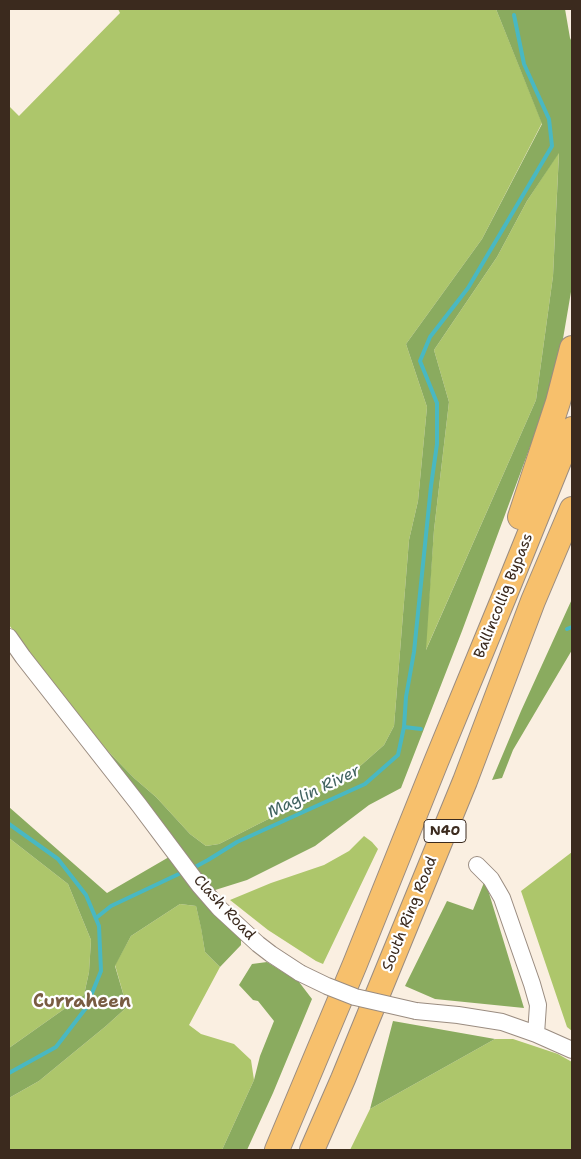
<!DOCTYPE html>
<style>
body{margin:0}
#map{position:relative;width:581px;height:1159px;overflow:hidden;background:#faefe1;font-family:"Shantell Sans",sans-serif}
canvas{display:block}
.frame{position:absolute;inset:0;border:10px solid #3b2a1e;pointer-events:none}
</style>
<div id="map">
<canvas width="581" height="1159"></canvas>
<div class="frame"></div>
</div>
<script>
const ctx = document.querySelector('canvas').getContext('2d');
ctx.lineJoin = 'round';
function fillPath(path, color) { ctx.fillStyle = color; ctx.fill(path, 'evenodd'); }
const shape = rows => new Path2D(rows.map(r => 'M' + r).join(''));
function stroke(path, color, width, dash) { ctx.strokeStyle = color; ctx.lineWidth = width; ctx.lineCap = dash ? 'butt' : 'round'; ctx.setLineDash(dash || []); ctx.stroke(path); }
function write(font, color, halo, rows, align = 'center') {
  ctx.font = font + ' "Shantell Sans",sans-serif'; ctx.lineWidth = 4.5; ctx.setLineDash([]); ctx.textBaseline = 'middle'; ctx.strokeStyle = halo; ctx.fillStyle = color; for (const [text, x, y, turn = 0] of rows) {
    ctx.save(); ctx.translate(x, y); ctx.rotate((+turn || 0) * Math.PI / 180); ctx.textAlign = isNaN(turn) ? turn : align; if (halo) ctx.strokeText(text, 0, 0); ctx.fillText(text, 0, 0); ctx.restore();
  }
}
fillPath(shape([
 [118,9,496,9,542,123,482,239,406,344,427,407,418,501,409,540,394,726,384,745,350,775,298,804,219,844,206,846,190,834,156,797,134,778,103,746,65,699,9,625,9,106,19,116,120,13],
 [559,152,553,276,536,400,425,652,434,530,449,402,434,350,497,257,527,201],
 [364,836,372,842,378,849,323,964,316,961,268,930,230,900,271,883,324,865,349,851],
 [9,838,68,884,91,940,89,972,84,995,9,1048],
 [572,852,572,1031,567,1027,521,891],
 [180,904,196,906,201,927,205,952,220,967,189,1025,201,1034,234,1044,251,1060,254,1080,222,1150,9,1150,9,1098,39,1081,106,1026,127,1007,115,965,131,936],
 [495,1039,513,1039,558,1054,572,1062,572,1150,350,1150,370,1109]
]), '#adc66b');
fillPath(shape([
 [496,9,565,9,570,38,572,42,572,286,557,374,462,631,401,788,369,805,315,846,247,880,212,891,159,818,103,746,134,778,156,797,190,834,206,846,219,844,298,804,350,775,384,745,394,726,409,540,418,501,427,407,406,344,482,239,542,124],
 [559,153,553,276,536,400,426,650,434,530,449,402,434,350,497,257,527,201],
 [572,599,572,650,513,750,502,778,492,780,521,711],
 [9,807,107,893,169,857,241,937,241,945,220,967,205,952,201,928,196,906,180,904,131,936,115,966,127,1007,106,1026,39,1081,9,1098,9,1048,84,995,89,972,91,940,68,884,9,838],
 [485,880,524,1008,435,999,405,986,447,901,473,910],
 [267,962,299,982,312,999,273,1093,247,1150,222,1150,254,1080,260,1056,274,1021,258,1001,253,1000,239,985,252,964],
 [393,1021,495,1039,370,1109]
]), '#8aab5f');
stroke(shape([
 [567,629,572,627],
 [404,727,406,697,414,652,431,486,437,444,437,403,420,361,430,337,468,288,552,146,549,119,524,64,514,15],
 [9,824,58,859,86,895,99,926,101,971,86,1008,56,1047,9,1073],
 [195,867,208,860,237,842,365,784,398,755,404,727,421,729],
 [96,918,111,906,183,872]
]), '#49b8c2', 4);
const minor = shape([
 [9,637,23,657,139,805,199,885,219,908,258,944,271,954,300,973],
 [477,865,491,879,502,898,532,984,538,1005,536,1034],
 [416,1011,458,1015,502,1022,536,1034,572,1050]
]);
const highway = shape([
 [520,517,558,402,572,348],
 [277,1150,355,964,436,762,504,597,572,429],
 [312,1150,343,1079,465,781,533,601,572,509]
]);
stroke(minor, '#9a8c80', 18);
stroke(highway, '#9a8c80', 26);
stroke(minor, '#fff', 16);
stroke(highway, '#f7c06c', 24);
const minorBridge = shape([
 [300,973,327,986,355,997,416,1011]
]);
stroke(minorBridge, '#9a8c80', 18, []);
stroke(minorBridge, '#fff', 16);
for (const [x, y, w] of [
 [445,831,42]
]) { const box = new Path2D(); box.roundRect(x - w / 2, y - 11.5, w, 23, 4); ctx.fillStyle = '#fff'; ctx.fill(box); stroke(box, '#3b2a1e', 1); }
write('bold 14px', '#3b2a1e', null, [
 ["N40",445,831]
]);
write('15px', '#3b2a1e', '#fff', [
 ["Ballincollig Bypass",504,596,-68],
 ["Clash Road",224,908,47],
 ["South Ring Road",410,914,-68]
]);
write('italic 16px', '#416360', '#fff', [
 ["Maglin River",314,792,-26]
]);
write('bold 18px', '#785c42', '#fff', [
 ["Curraheen",82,1002]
]);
</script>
